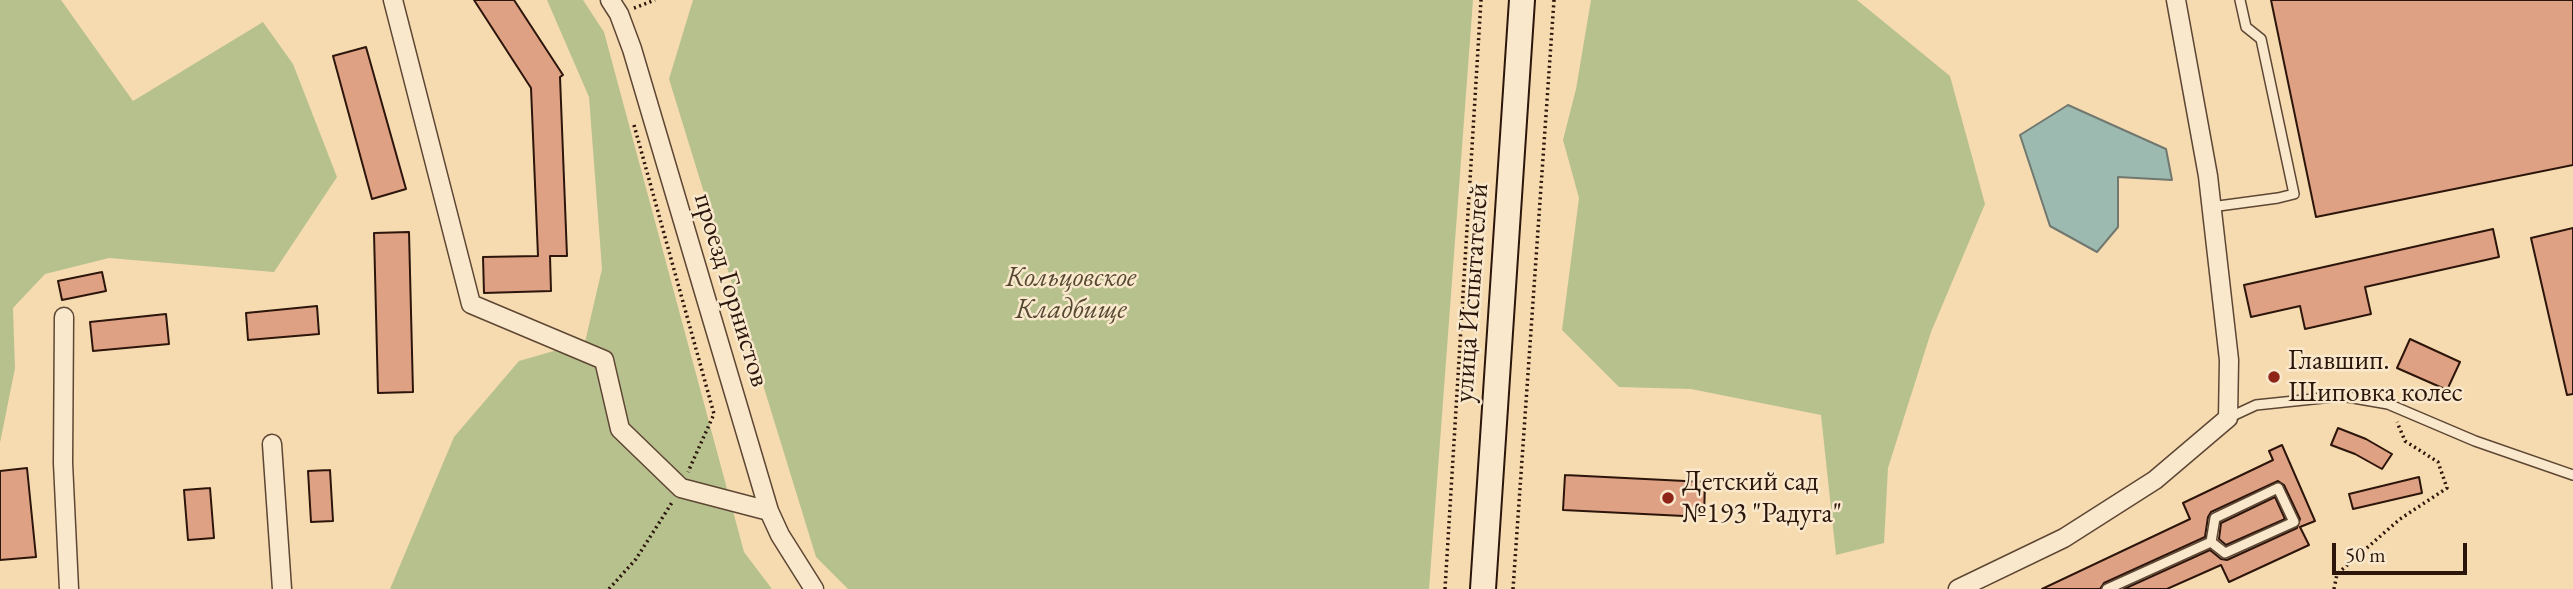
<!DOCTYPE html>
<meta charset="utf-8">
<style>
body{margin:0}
#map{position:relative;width:2573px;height:589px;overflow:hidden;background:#f6dbb0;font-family:"EB Garamond",serif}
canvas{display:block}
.scale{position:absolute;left:2332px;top:543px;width:135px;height:32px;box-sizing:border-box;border:4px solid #2c150b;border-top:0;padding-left:9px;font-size:21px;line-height:24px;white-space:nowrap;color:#2c150b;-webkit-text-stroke:5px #f9e8cc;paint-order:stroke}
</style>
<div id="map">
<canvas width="2573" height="589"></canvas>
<div class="scale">50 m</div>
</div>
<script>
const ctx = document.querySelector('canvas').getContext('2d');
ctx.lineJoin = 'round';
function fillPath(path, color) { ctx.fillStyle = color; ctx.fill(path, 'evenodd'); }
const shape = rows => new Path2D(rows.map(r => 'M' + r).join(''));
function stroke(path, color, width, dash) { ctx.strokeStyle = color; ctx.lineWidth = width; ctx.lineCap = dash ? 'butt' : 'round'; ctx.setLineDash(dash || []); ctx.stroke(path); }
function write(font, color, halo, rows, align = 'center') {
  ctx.font = font + ' "EB Garamond",serif'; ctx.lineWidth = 5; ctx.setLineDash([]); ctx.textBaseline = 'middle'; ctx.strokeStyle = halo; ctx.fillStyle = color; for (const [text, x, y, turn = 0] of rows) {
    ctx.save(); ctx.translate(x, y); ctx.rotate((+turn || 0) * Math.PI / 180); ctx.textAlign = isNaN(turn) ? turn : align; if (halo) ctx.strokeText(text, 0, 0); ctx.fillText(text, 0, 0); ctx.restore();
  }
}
fillPath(shape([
 [0,0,61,0,133,101,263,22,293,64,337,177,274,272,109,258,45,274,13,308,15,368,0,443],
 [547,0,583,0,604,32,744,552,772,589,390,589,454,437,519,361,585,342,602,269,589,97],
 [693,0,1473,0,1429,589,848,589,816,557,669,79],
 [1591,0,1857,0,1950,76,1985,204,1931,332,1888,468,1884,543,1836,555,1821,415,1691,389,1619,387,1562,330,1579,198,1563,140,1576,89]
]), '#b7c18e');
const water = shape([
 [2068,105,2166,149,2172,180,2118,177,2118,227,2097,252,2050,226,2020,135,2068,105]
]);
fillPath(water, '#9dbab1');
stroke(water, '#70786f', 2);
const building = shape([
 [474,0,514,0,563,75,560,77,567,256,550,256,551,291,484,293,483,257,538,256,531,88,474,0],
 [2271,0,2573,0,2573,165,2316,217,2271,0],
 [366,47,406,189,372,199,333,56,366,47],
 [2573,228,2573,394,2567,395,2531,238,2573,228],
 [2493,229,2499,257,2365,287,2371,314,2305,329,2300,306,2251,317,2244,285,2493,229],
 [409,232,413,392,378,393,374,233,409,232],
 [102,272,106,291,62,300,58,281,102,272],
 [317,306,319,334,248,340,246,313,317,306],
 [166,314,169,344,93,351,90,322,166,314],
 [2410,339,2460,362,2447,390,2397,368,2410,339],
 [2338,428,2366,439,2392,454,2382,469,2355,454,2331,445,2338,428],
 [2282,445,2315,521,2300,527,2309,545,2229,582,2221,565,2167,589,2124,589,2210,550,2221,559,2227,560,2297,528,2300,519,2284,485,2278,481,2211,512,2208,517,2205,537,2104,583,2100,589,2042,589,2190,519,2183,503,2273,460,2269,451,2282,445],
 [27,468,36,557,0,560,0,471,27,468],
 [330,470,333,521,311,522,308,471,330,470],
 [1565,475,1705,482,1704,517,1563,510,1565,475],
 [2419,477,2422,493,2353,509,2349,494,2419,477],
 [210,488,214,538,188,540,184,490,210,488],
 [2275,497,2285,519,2226,545,2219,539,2221,523,2275,497]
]);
fillPath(building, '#dfa183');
stroke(building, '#2c150b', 2);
const lane = shape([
 [2211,207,2278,198,2294,194,2261,39,2246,27,2240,0],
 [2228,418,2256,405,2342,396,2388,404,2475,441,2573,475],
 [2278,488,2294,522,2225,553,2211,542,2215,518,2278,488],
 [2107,589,2211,542]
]);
const street = shape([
 [393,0,471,304,604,360,620,429,681,488,769,511],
 [610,0,619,14,632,49,769,511,780,535,814,589],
 [64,317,63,463,69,589],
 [272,444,282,589],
 [1958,589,2064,538,2155,480,2228,418,2229,360,2208,176,2176,0]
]);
const secondary = shape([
 [1483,589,1522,0]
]);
stroke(lane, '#5e4634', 12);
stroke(street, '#5e4634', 21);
stroke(secondary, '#2c150b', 28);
stroke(shape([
 [634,8,655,0],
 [634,125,714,414,688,472],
 [609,589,636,559,673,501],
 [1445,589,1481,0],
 [1513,589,1554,0],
 [2334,589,2337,574,2400,519,2447,488,2438,462,2405,441,2397,422]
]), '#2c150b', 3.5, [2, 3.5]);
stroke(lane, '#f9e8cc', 9);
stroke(street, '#f9e8cc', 18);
stroke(secondary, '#f9e8cc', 24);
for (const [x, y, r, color] of [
 [2274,377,7,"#8f2418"],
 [1668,498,7,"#8f2418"]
]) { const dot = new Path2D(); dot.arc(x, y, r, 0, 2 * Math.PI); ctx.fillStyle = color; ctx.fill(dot); stroke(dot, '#f9e8cc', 2.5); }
write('italic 28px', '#564932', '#f9e8cc', [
 ["Кольцовское",1071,278],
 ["Кладбище",1071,310]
]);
write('28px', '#2c150b', '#f9e8cc', [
 ["проезд Горнистов",731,290,73],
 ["улица Испытателей",1472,293,-86]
]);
write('28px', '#2c150b', '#f9e8cc', [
 ["Главшип.",2288,361],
 ["Шиповка колес",2288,393],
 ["Детский сад",1682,482],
 ["№193 \"Радуга\"",1682,514]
], 'left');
</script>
